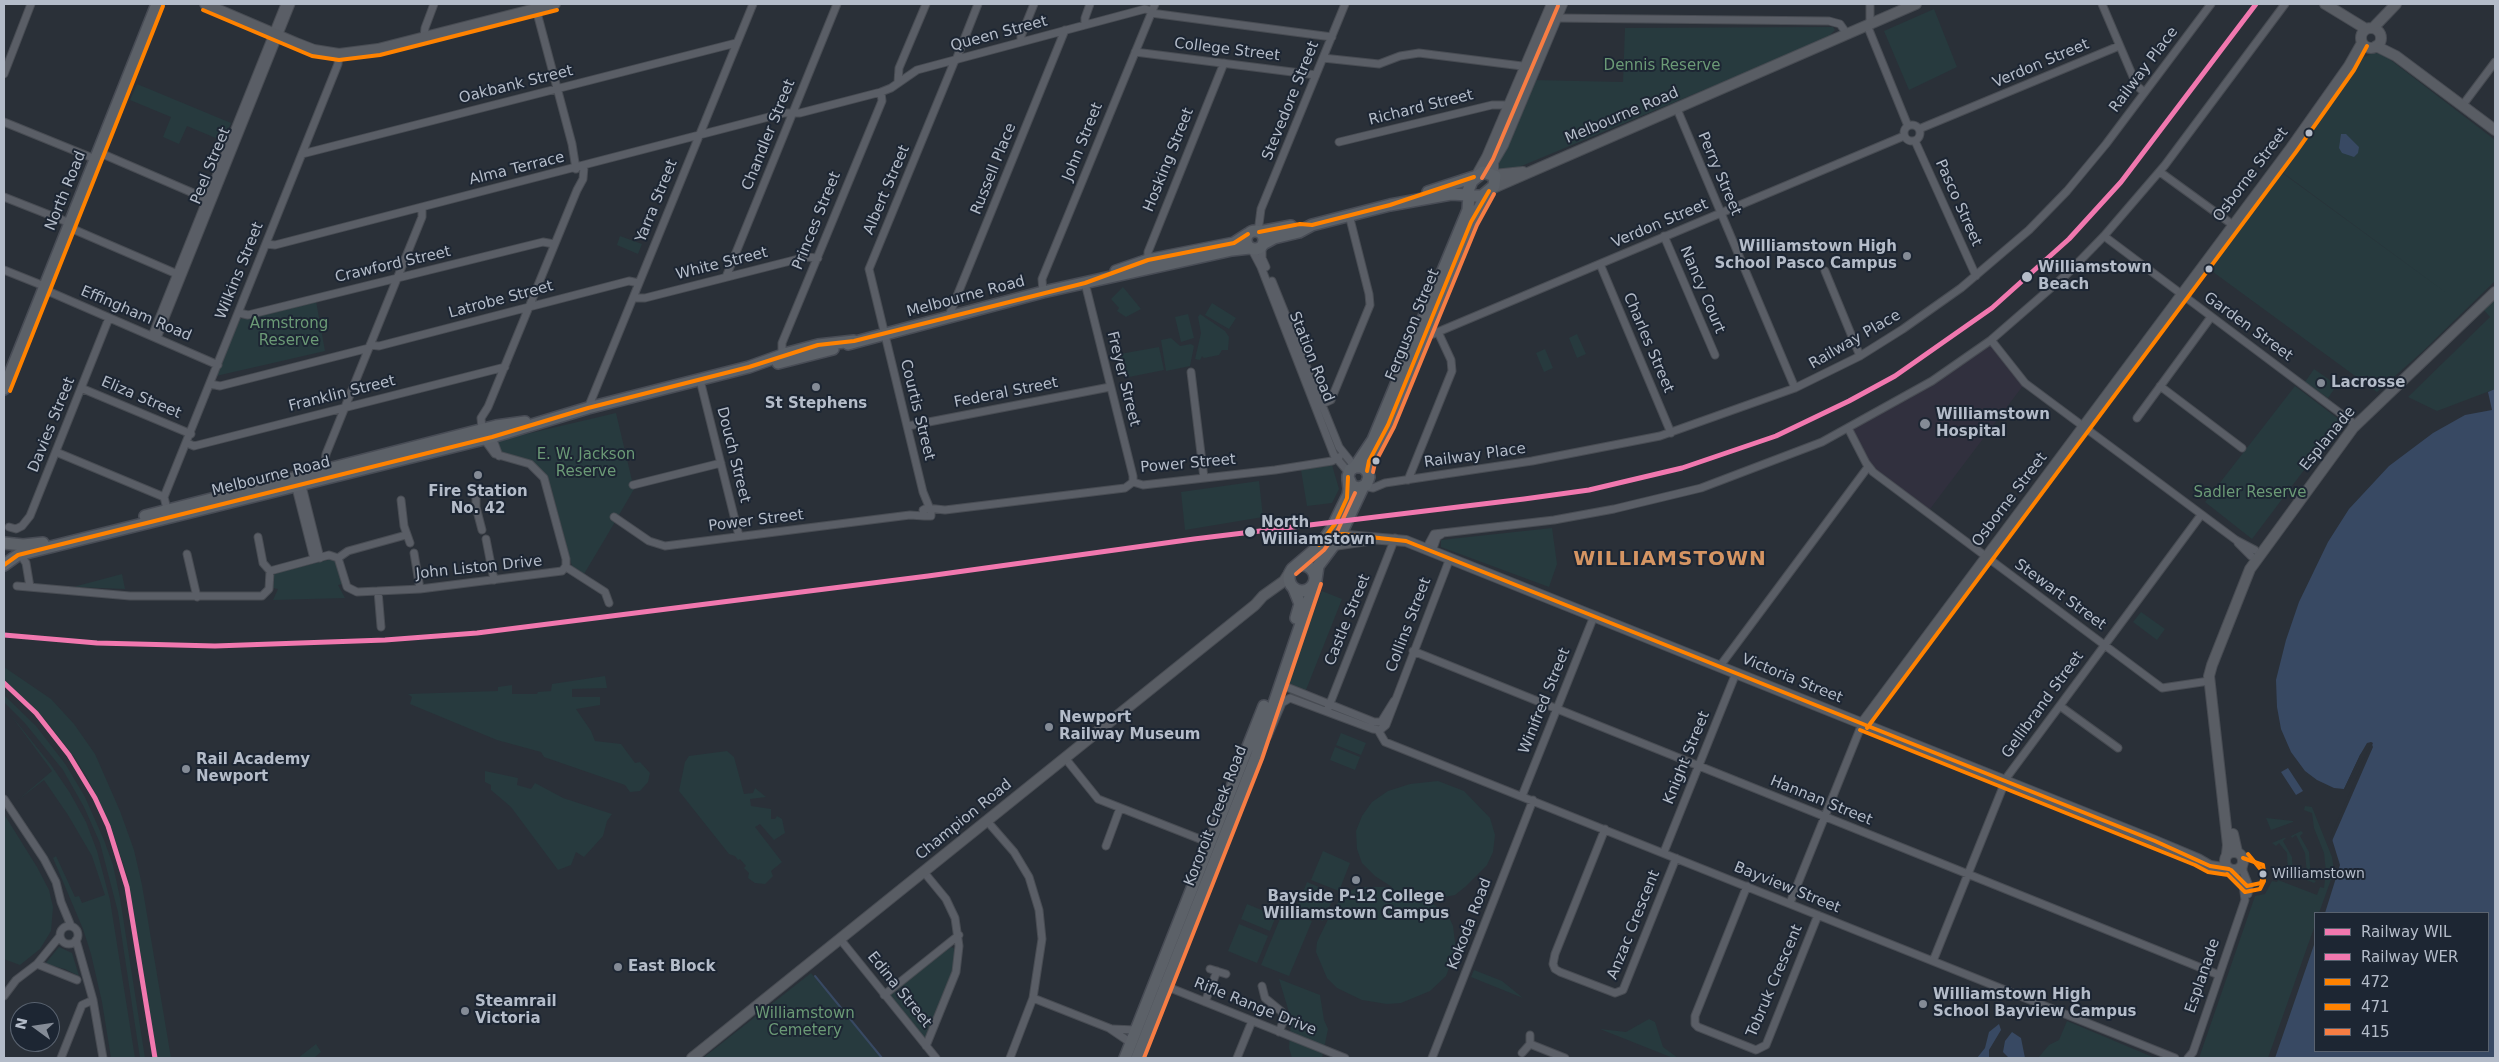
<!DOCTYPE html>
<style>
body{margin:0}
#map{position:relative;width:2499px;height:1062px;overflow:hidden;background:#2a3038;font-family:"DejaVu Sans",sans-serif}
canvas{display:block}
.frame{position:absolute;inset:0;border:5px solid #b4bcc9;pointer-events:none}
.legend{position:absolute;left:2314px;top:912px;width:175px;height:140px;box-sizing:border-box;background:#1d2633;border:1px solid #59626f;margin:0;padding:6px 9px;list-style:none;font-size:15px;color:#b4bcc9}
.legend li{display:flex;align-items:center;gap:10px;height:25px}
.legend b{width:25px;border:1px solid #59626f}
.north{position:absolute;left:10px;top:1002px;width:50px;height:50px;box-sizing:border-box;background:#1d2633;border:1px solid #59626f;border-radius:50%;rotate:284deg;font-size:14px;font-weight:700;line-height:20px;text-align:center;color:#b4bcc9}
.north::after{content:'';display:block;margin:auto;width:18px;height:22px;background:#848b96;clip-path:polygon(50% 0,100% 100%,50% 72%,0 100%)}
</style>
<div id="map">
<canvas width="2499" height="1062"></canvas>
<div class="frame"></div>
<ul class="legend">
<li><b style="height:6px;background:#f178af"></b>Railway WIL</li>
<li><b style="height:6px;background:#f178af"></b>Railway WER</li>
<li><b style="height:6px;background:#ff8200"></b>472</li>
<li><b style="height:6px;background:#ff8200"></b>471</li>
<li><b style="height:6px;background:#f77d43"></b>415</li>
</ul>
<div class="north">N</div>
</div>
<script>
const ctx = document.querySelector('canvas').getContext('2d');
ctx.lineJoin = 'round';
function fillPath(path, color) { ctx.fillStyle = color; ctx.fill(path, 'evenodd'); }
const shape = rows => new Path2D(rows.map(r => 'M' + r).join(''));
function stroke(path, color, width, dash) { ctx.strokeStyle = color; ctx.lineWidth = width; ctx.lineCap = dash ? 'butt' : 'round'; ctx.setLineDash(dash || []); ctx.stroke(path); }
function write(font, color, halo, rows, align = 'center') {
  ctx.font = font + ' "DejaVu Sans",sans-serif'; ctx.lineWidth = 4; ctx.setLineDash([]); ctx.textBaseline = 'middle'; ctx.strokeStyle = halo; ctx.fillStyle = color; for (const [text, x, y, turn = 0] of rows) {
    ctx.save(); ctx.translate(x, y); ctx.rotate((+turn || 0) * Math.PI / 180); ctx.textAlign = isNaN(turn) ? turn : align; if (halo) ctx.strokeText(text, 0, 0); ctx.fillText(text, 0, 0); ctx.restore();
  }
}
fillPath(shape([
 [1991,340,2025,383,1927,513,1876,475,1848,428,1932,381]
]), '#31303e');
fillPath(shape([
 [1934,9,1957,67,1909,90,1884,31],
 [1833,27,1835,30,1826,39,1512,170,1497,171,1496,166,1533,80,1623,82,1625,28],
 [2375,52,2388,58,2495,140,2495,281,2422,352,2377,392,2209,269,2281,172,2452,297,2282,172,2364,57],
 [137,84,231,123,223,141,187,126,179,144,163,137,171,117,130,100],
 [620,236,642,244,638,254,617,245],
 [1123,287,1141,309,1126,317,1117,311,1119,308,1111,299],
 [2495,299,2495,389,2437,411,2408,397,2490,317,2484,310],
 [316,301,325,351,216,376,240,319],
 [1212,303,1236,318,1229,329,1205,315],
 [1188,314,1194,338,1181,342,1175,317],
 [1200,314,1225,331,1229,337,1228,350,1222,350,1219,355,1204,358,1202,356,1200,360,1195,359,1201,333,1198,317],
 [1577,334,1586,354,1577,358,1569,338],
 [1171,338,1180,346,1191,344,1194,346,1190,366,1166,371,1161,340],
 [1159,347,1164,370,1124,378,1120,354],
 [1545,349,1553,368,1544,372,1536,353],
 [2314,369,2337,385,2328,398,2305,382],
 [2295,386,2341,421,2252,539,2205,502],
 [616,413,634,489,619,515,616,514,612,520,615,522,584,574,572,566,551,487,545,473,530,461,501,454,497,445,501,440],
 [1332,465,1339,489,1332,503,1307,506,1301,470],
 [1259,481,1263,517,1185,530,1181,492],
 [1552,528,1557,564,1549,587,1441,547,1441,540],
 [332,559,336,561,342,584,338,585,345,598,273,600,278,589,273,588,272,577,275,573],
 [122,574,125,589,75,587,77,586],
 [1322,591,1342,599,1306,690,1286,682],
 [2141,612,2165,629,2157,640,2133,622],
 [4,667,51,699,74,724,95,754,120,811,134,850,142,885,171,1058,157,1058,128,878,110,824,88,779,75,758,44,718,4,680],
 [605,676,607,688,572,689,572,697,600,697,600,705,576,709,591,731,595,741,621,744,635,763,640,762,650,773,648,782,640,791,630,792,625,785,544,757,541,752,497,740,410,704,412,697,408,694,498,691,498,687,512,685,512,694,537,694,538,692,551,691,552,684],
 [4,695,36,726,66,765,85,797,104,840,113,865,120,898,145,1058,140,1058,118,912,100,843,84,807,63,770,24,722,4,702],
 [10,714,51,765,70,793,86,822,97,851,110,900,135,1058,111,1058,102,1002,91,954,83,929,53,858,56,856,75,897,79,896,82,903,105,895,92,856,68,815,44,780,18,800,52,771],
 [1341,733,1366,743,1361,755,1336,745],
 [1335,747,1360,757,1355,770,1330,760],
 [727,751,734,757,744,794,753,793,755,788,766,797,750,799,751,806,771,809,771,819,775,819,777,816,782,819,785,833,774,840,760,824,755,827,782,862,771,871,773,876,765,884,755,883,748,878,749,873,744,868,746,866,740,859,738,860,735,856,729,854,679,791,685,762,689,756],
 [485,771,518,778,517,785,531,789,535,783,563,798,612,814,607,821,603,836,584,857,576,852,571,865,558,870,511,807,491,790,491,785,485,782],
 [1438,781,1464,791,1490,818,1495,835,1493,852,1487,865,1465,887,1455,895,1429,900,1449,917,1453,926,1456,950,1446,976,1430,991,1401,1003,1387,1004,1362,1000,1337,988,1327,978,1316,952,1317,942,1333,909,1345,894,1358,887,1392,887,1375,876,1362,863,1357,849,1356,831,1362,816,1372,802,1388,791,1410,784],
 [2305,806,2312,807,2332,857,2334,871,2319,913,2315,913,2315,925,2268,1058,2199,1058,2255,896,2265,894,2272,881,2277,882,2278,880,2317,895,2320,887,2324,888,2326,872,2324,853,2314,828,2312,813,2304,810],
 [4,814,37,867,49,890,53,907,51,931,40,949,20,965,4,959],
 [2266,818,2293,821,2293,822,2271,830],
 [2301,831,2303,833,2300,836,2309,852,2311,879,2316,881,2314,883,2302,878,2302,876,2307,875,2305,853,2296,835,2292,838,2291,836],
 [2284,838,2286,838,2283,841,2292,857,2293,873,2296,876,2284,871,2288,870,2287,853,2279,843,2276,846,2272,843],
 [1323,851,1350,863,1339,891,1311,880],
 [1307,882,1335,894,1323,921,1296,910],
 [1247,904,1276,916,1270,931,1241,919],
 [1284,909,1312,921,1289,976,1261,965],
 [1239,924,1268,936,1257,963,1228,951],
 [59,947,72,953,79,976,65,969,45,964],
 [951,947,955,949,957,955,954,966,927,1038,922,1037,889,995],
 [1474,970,1502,981,1523,998,1471,977],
 [811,973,882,1058,703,1058],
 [1279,979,1320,995,1324,1020,1328,1029,1322,1058,1292,1058,1289,1048,1291,1019],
 [1649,1019,1655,1022,1663,1047,1678,1058,1673,1058,1600,1029,1626,1032],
 [2067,1021,2155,1058,2038,1058,2049,1045,2059,1040],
 [316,1044,321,1052,314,1058,298,1058]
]), '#273a3e');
fillPath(shape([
 [2341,134,2346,134,2359,147,2358,153,2354,157,2342,153,2339,148],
 [2495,389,2495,1058,2275,1058,2315,942,2315,1051,2488,1051,2488,913,2325,913,2340,865,2332,839,2373,743,2371,742,2360,755,2344,789,2334,788,2317,780,2305,771,2291,752,2281,729,2277,707,2276,680,2286,640,2299,602,2328,542,2349,509,2389,466,2433,433,2465,415,2492,410,2488,392],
 [2288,768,2303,791,2296,795,2281,772],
 [1999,1024,2001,1030,1989,1050,1989,1058,1977,1058,1985,1048,1989,1032],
 [2012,1032,2021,1038,2025,1058,2009,1058,2003,1052,2005,1041]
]), '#384963');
fillPath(shape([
 [2371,742,2373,747,2332,841,2330,838,2371,744,2344,791,2344,789,2360,755,2367,743]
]), '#2a3038');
stroke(shape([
 [815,976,882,1058]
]), '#384963', 2);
const street = shape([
 [1870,4,1870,23],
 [2102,4,2137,86,2144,92],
 [536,9,572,144,576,169],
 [1151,13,1332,37],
 [1556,18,1829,21,1840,24,1847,34],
 [1085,25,1085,18,1090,4],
 [1867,25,1908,126],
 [424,37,425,28,434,4],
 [1021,41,1021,36,1034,4],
 [1135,52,1316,75],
 [1323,58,1379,64,1400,56,1419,53,1530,67],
 [956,60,978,4],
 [4,74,31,4],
 [898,82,899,68,926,4],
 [2462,106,2495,62],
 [1677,109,1795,388],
 [4,122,95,159],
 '1904 133a8 8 0 1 1 16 0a8 8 0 1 1-16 0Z',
 [1919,129,2119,46],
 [1915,141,1976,276],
 [1339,142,1492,105,1509,105],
 [98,152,207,199],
 [302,154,736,43],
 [2160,172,2233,225],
 [4,197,70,223],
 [68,227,177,274],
 [1258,232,1261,209,1345,4],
 [1664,236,1715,355],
 [2104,236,2352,422],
 [266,244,275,245,784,113,800,113,881,92,891,88,917,70,1145,9,1152,11],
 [1262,245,1262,258,1266,267],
 [1251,248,1261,267,1334,455,1349,473],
 [1148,260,1148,252,1224,63],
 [1600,264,1671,433],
 [4,270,44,286],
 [1825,271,1860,356],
 [726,277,837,4],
 [1272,281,1339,447,1355,467],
 [1085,283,1133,476,1133,482],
 [43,289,218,365],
 [1043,292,1042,279,1155,4],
 [633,298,645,298,806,257,818,258],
 [239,313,248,315,543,242,554,244],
 [948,318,1065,30],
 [1426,335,1433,334,1904,136],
 [152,336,285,4],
 [157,338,291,4],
 [1991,340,2025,383,2236,540,2255,550],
 [370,345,379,346,629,281,639,283],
 [782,358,782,343,882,101,881,92],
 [1191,372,1204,478],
 [700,380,739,536],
 [210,384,220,386,369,348],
 [2160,386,2242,448],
 [81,388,191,434],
 [1320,405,1331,400,1370,305,1369,294,1349,215],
 [588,408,753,4],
 [2137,418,2211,317],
 [908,426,1110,387],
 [1848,428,1866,463,1873,472,2162,688,2209,681],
 [482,429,481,418,488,407,577,190,583,179,584,167],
 [492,437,499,456],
 [187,443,194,446,505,367],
 [56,452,164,497,168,513],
 [327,473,325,462,326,454,422,217,422,208],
 [1408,480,1452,371,1451,360,1438,332],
 [1133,482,1143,485,1275,470,1332,461,1339,457],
 [299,485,303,490,320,558],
 [299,485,297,492,314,559],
 [633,485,721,463],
 [1364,486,1373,488,1385,483,1532,461,1660,436,1795,388,1860,356,1903,329,1961,288,2029,230,2067,191,2106,144,2211,4],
 [476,491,476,507,482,530],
 [164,497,338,64,339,54],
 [401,500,404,526,410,543],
 [930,509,923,492,869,269,955,60],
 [931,510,931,516,924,516,923,510,927,508,945,510,1125,488,1133,482],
 [614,517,649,541,665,546,910,515,924,516],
 [9,527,16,529,22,526,30,516,109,318],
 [486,539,494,580],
 [2238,543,2251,556],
 [1426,549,1434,534,1554,520,1614,509,1701,488,1822,442,1932,381,1991,340,2067,274,2104,236,2165,165,2285,4],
 [1432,551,1437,537,1442,534],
 [414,553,420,589],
 [20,554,26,563,30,587],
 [187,554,197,597],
 [338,558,347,587,357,592,420,589,562,571,566,566,566,559,544,478,530,464,495,454,484,439],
 [566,567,605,592,609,603],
 [270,571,329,555,338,558,348,551,406,535],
 [17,586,130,596,262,596,269,589,270,571,263,563,258,537],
 [378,591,381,627],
 [1413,651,2219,975],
 [1720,666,1868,467],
 [1279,684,1374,722,1381,722],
 [2060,706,2118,748],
 [1327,711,1395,538],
 [1381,722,1394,701],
 [1378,730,1385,742,2175,1058],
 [1268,736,1282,703,1290,698,1373,729,1380,730,1386,725,1450,558],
 [1065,758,1098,799,1210,843],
 [1522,796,1594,616],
 [4,799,44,859,56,882,61,902,71,926],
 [987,821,1014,852,1029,877,1039,910,1042,939,1033,998,1010,1058],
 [1605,829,1555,954,1553,964,1555,969,1560,972,1615,993,1623,990,1676,858],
 [1106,846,1120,808],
 [1664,852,1736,673],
 [2243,862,2243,871,2249,886,2248,894],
 [923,871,946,899,955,918,959,946,956,972,926,1046],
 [1747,886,1695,1016,1695,1024,1698,1027,1756,1050,1766,1045,1818,915],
 [1790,903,1862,724],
 '60 935a9 9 0 1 1 18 0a9 9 0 1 1-18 0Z',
 [840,939,936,1058],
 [76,940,93,1000,103,1058],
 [1933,961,2007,777,2201,515],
 [37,964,77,980],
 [1210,969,1226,974],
 [1163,985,1345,1058],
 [1262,986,1265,998,1282,1012,1283,1022,1279,1032],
 [884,995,959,935],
 [4,996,16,980,37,964,60,936],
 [1033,998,1109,1028,1131,1043],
 [1205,1002,1217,971],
 [1112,1029,1136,1030],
 [1530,1044,1565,1058],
 [1522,1053,1530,1044,1530,1035],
 [61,1058,82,1005,93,1000],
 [1237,1058,1252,1021],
 [1432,1058,1533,800],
 [2188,1058,2193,1052,2245,900,2243,885,2231,870]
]);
const secondary = shape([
 [205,4,296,43,314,50,339,54,378,49,555,4],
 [2325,4,2366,29],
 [2373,28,2396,4],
 '2361 38a10 10 0 1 1 20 0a10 10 0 1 1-20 0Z',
 [2376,46,2396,56,2495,130],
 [1477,175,1487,157,1552,4],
 [1493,175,1493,162,1503,145,1562,4],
 [1494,175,1523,172],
 [1491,189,1916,4],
 [1335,535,1406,541,2155,841,2198,859,2210,866,2229,869],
 [1334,545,1367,540],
 [1862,724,2291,148,2349,66,2362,43],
 [2233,834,2237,852],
 '2225 861a9 9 0 1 1 18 0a9 9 0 1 1-18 0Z',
 [2227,854,2228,845,2209,676,2212,665,2250,569,2353,428,2495,292],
 [692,1058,1255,605,1263,596,1284,581,1291,570]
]);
const primary = shape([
 [1483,172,1495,176,1494,186,1482,196,1469,196,1468,191,1472,181,1483,172],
 [1428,192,1474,177],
 '1246 240a9 9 0 1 1 18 0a9 9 0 1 1-18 0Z',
 [1259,232,1291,226],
 [1263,244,1274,238,1299,232,1312,225,1390,205,1451,194,1468,195],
 [1116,271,1148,260,1234,243,1248,234],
 [848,344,1043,292,1232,250,1250,248],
 [778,363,833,349],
 [4,389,157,4],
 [1355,467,1373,440,1468,210,1469,195],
 [1367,471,1369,461,1388,425,1471,222,1489,191],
 [145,516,496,426,525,422],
 [4,543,23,545,43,543],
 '1289 578a13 13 0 1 1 26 0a13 13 0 1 1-26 0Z',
 [4,565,18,555,492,437,588,408,749,367,788,353,818,345,854,341],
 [1292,569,1319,546,1331,530,1348,495,1349,489,1348,480,1348,476,1350,470,1355,467,1362,467,1367,471,1369,477,1366,485,1359,488,1352,486,1348,477],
 [1316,580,1318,566,1339,538,1363,487],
 [1294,589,1300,604,1296,618],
 [1125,1058,1264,706],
 [1137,1058,1256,757,1315,582]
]);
stroke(street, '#484c53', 9);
stroke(secondary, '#484c53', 12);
stroke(primary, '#484c55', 14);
stroke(street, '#5a5e66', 7);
stroke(secondary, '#595d64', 10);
stroke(primary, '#5c6168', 11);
stroke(shape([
 [1259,232,1300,224,1312,225,1390,205,1474,177],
 [1367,471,1369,461,1388,425,1471,222,1489,191],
 [1327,536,1343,534,1406,541,2155,841,2210,866,2229,869],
 [1319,545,1335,524,1347,498,1348,477],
 [4,565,18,555,492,437,588,408,749,367,818,345,854,341,1085,283,1148,260,1234,243,1248,234],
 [2231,870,2247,886,2261,883,2264,872,2263,865,2243,858]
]), '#ff8200', 4);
stroke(shape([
 [203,10,312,56,339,60,380,55,557,10],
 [10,391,163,6],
 [1867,728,2296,152,2354,70,2367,46],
 [1860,730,2195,865,2208,872,2228,875],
 [2227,874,2245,892,2260,889,2264,881,2262,871,2248,854]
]), '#ff8200', 4);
stroke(shape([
 [1482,178,1493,159,1558,6],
 [1373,472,1375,463,1394,427,1477,225,1494,194],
 [1296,574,1324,550,1336,534,1355,493],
 [1144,1058,1262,759,1321,584]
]), '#f77d43', 4);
stroke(shape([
 [4,635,97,643,215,646,385,640,477,633,928,576,1194,539,1524,499,1589,490,1682,468,1776,436,1849,401,1895,376,1992,308,2069,239,2121,182,2256,4]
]), '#f178af', 5);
stroke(shape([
 [4,683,36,713,69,755,95,798,108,826,127,887,155,1058]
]), '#f178af', 5);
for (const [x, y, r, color] of [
 [2309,133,4.5,"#b4bcc9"],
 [1907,256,5,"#848b96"],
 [2209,269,4.5,"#b4bcc9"],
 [2027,277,6,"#b4bcc9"],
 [2321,383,5,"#848b96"],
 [816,387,5,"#848b96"],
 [1925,424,6,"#848b96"],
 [1376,461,4.5,"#b4bcc9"],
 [478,475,5,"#848b96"],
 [1250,532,6,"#b4bcc9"],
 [1049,727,5,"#848b96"],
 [186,769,5,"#848b96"],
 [2263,874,4.5,"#b4bcc9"],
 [1356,880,5,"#848b96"],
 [618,967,5,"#848b96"],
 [1923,1004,5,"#848b96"],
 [465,1011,5,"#848b96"]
]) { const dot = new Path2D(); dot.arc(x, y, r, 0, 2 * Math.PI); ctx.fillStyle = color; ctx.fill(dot); stroke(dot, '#1d2633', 2); }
write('14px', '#b4bcc9', '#1d2633', [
 ["Williamstown",2272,874]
], 'left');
write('15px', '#b4bcc9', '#1d2633', [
 ["Queen Street",999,34,-15],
 ["College Street",1227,50,7],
 ["Verdon Street",2041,64,-23],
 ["Railway Place",2144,70,-53],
 ["Oakbank Street",516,85,-14],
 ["Stevedore Street",1291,101,-68],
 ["Richard Street",1421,108,-14],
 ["Melbourne Road",1622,116,-23],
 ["Chandler Street",769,135,-68],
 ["John Street",1083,142,-68],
 ["Hosking Street",1169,160,-68],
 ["Peel Street",211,166,-68],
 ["Alma Terrace",517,169,-14],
 ["Russell Place",994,169,-68],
 ["Perry Street",1719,174,67],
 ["Osborne Street",2251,175,-53],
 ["Albert Street",887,190,-67],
 ["North Road",66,191,-68],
 ["Yarra Street",657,201,-68],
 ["Pasco Street",1958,203,66],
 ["Princes Street",817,221,-68],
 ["Verdon Street",1660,224,-23],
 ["White Street",722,264,-14],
 ["Crawford Street",393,265,-13],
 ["Wilkins Street",240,271,-68],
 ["Nancy Court",1702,290,67],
 ["Melbourne Road",966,297,-15],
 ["Latrobe Street",501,300,-15],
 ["Effingham Road",136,314,23],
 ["Ferguson Street",1413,325,-68],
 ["Garden Street",2248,327,36],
 ["Railway Place",1855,340,-30],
 ["Charles Street",1648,343,67],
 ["Station Road",1311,357,68],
 ["Freyer Street",1123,379,76],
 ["Federal Street",1006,393,-11],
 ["Franklin Street",342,394,-14],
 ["Eliza Street",141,398,23],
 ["Courtis Street",917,410,76],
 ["Davies Street",52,425,-68],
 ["Esplanade",2328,439,-51],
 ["Douch Street",733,455,76],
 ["Railway Place",1475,456,-8],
 ["Power Street",1188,464,-5],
 ["Melbourne Road",271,477,-14],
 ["Osborne Street",2010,500,-53],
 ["Power Street",756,521,-7],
 ["John Liston Drive",479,568,-6],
 ["Stewart Street",2060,595,36],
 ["Castle Street",1348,620,-68],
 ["Collins Street",1409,625,-69],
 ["Victoria Street",1792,679,22],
 ["Winifred Street",1545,701,-68],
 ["Gellibrand Street",2043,705,-54],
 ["Knight Street",1687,758,-68],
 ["Hannan Street",1821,801,22],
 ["Kororoit Creek Road",1216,816,-69],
 ["Champion Road",964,820,-39],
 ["Bayview Street",1787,888,22],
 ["Kokoda Road",1470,924,-69],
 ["Anzac Crescent",1634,925,-68],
 ["Esplanade",2203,976,-71],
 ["Tobruk Crescent",1775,981,-67],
 ["Edina Street",899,990,51],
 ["Rifle Range Drive",1255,1007,22]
]);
write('15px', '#6b9a76', '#1d2633', [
 ["Dennis Reserve",1662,66],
 ["Armstrong",289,324],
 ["Reserve",289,341],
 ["E. W. Jackson",586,455],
 ["Reserve",586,472],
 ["Sadler Reserve",2250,493],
 ["Williamstown",805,1014],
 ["Cemetery",805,1031]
]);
write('bold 15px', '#b4bcc9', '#1d2633', [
 ["Williamstown High",1897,247,"right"],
 ["School Pasco Campus",1897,264,"right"],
 ["Lacrosse",2331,383],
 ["St Stephens",816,404,"center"],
 ["Williamstown",1936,415],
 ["Hospital",1936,432],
 ["Fire Station",478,492,"center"],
 ["No. 42",478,509,"center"],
 ["Newport",1059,718],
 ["Railway Museum",1059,735],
 ["Rail Academy",196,760],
 ["Newport",196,777],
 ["Bayside P-12 College",1356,897,"center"],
 ["Williamstown Campus",1356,914,"center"],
 ["East Block",628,967],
 ["Williamstown High",1933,995],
 ["School Bayview Campus",1933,1012],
 ["Steamrail",475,1002],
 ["Victoria",475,1019]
], 'left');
write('bold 15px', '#b4bcc9', '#1d2633', [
 ["Williamstown",2038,268],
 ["Beach",2038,285],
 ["North",1261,523],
 ["Williamstown",1261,540]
], 'left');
ctx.letterSpacing = '1px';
write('bold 20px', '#d59563', '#1d2633', [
 ["WILLIAMSTOWN",1670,560]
]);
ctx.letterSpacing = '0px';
</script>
